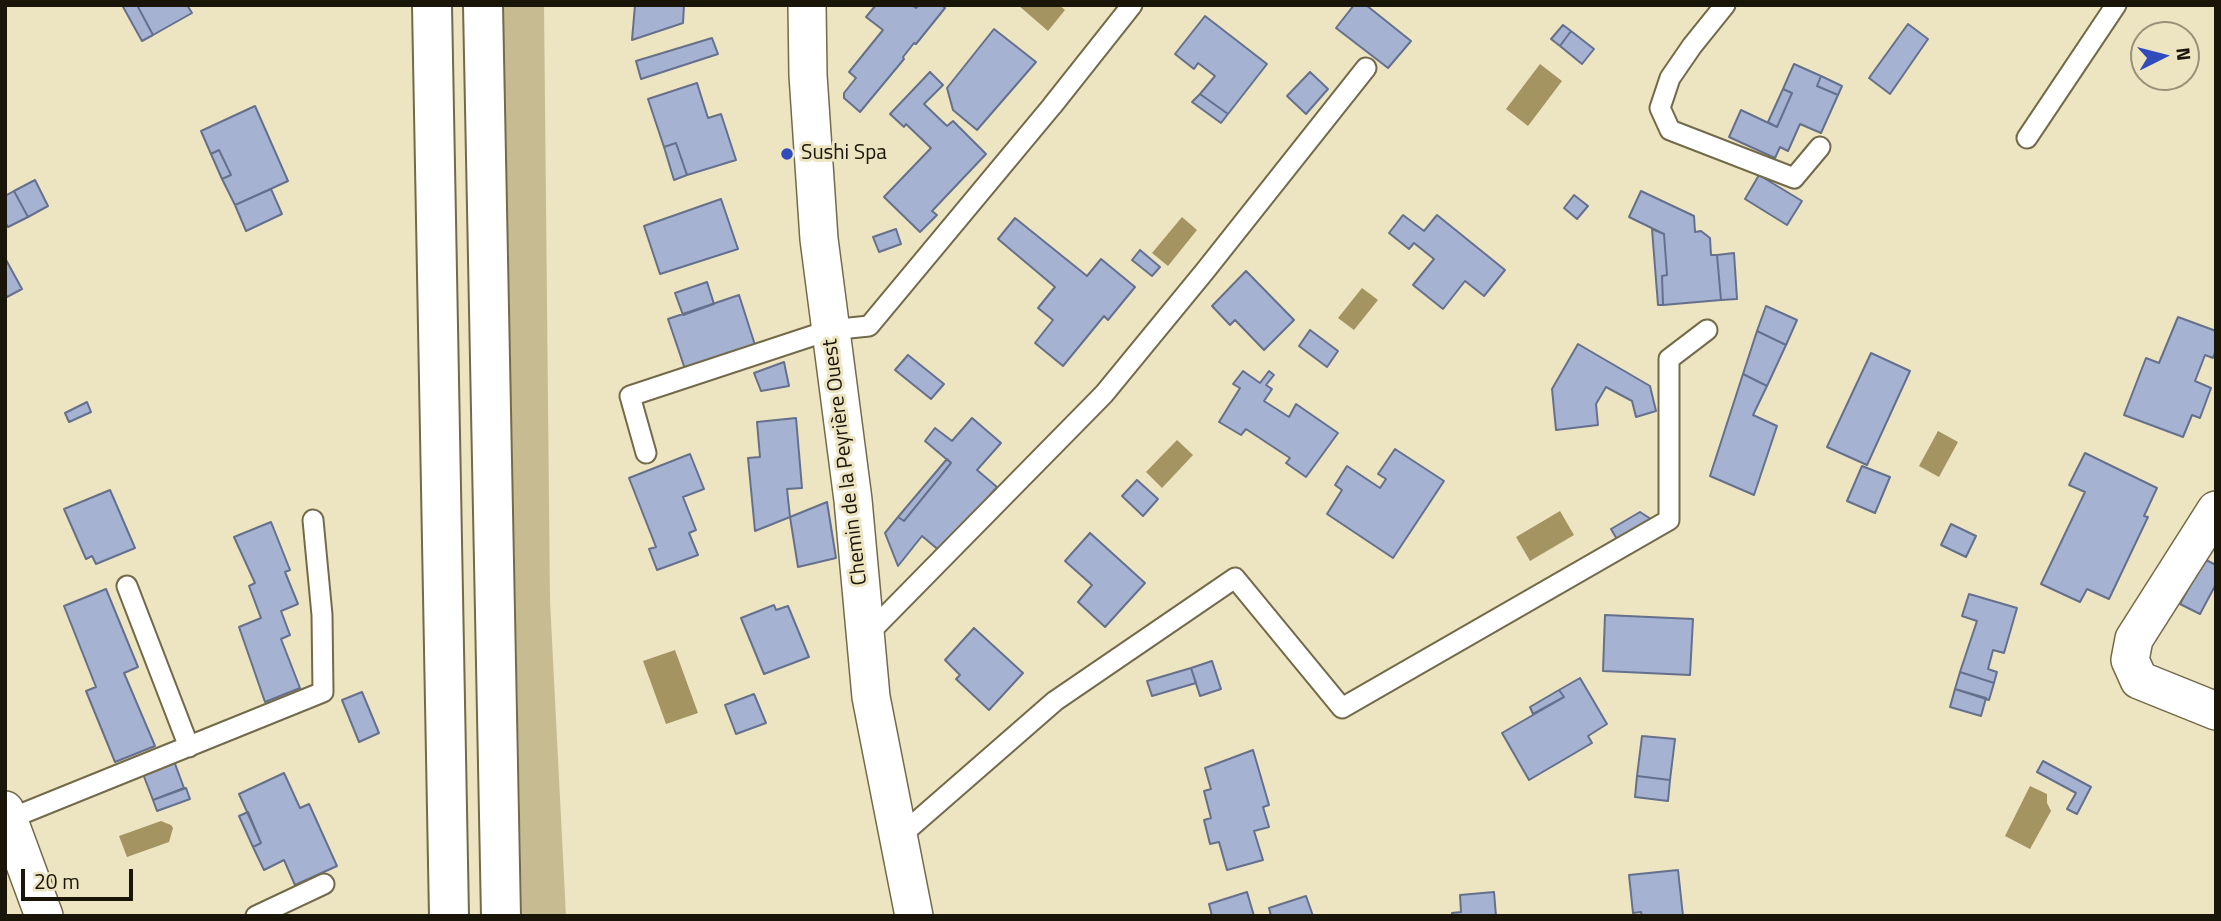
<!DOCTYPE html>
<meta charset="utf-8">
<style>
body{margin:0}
#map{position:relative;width:2221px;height:921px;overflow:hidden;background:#ede4c1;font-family:"Titillium Web",sans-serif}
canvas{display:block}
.frame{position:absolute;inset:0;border:7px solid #191509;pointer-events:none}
.north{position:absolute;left:2130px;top:21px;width:70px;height:70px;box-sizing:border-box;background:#ede4c1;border:2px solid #989177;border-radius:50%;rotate:84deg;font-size:19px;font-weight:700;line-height:28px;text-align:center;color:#191509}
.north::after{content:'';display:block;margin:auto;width:24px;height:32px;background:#304bbc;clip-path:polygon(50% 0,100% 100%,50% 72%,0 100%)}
.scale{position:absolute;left:21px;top:869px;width:112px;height:32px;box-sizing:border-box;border:4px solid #191509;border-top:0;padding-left:9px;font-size:21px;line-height:24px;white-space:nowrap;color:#191509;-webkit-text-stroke:5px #ede4c1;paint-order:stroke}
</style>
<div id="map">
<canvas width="2221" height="921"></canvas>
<div class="frame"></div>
<div class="north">N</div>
<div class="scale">20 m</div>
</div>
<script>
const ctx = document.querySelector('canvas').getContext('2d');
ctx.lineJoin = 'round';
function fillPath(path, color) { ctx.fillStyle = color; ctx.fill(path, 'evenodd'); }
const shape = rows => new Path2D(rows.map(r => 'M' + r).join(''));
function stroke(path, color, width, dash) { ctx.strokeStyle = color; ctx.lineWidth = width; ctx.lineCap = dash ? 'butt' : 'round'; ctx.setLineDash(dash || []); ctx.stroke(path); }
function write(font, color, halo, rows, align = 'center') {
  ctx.font = font + ' "Titillium Web",sans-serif'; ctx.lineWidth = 6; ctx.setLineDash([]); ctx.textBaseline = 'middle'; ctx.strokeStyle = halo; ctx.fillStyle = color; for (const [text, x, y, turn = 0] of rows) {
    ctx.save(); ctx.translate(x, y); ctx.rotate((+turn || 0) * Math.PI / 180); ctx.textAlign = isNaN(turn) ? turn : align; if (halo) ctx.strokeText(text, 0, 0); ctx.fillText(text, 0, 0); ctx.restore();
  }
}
fillPath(shape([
 [503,5,544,5,550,601,566,916,522,916]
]), '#c7bb91');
fillPath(shape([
 [1018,5,1059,5,1065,10,1048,31],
 [1540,64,1562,81,1528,126,1506,109],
 [1182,217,1197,230,1168,266,1152,253],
 [1362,288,1378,300,1354,330,1338,318],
 [1938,431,1958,442,1939,477,1919,466],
 [1177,440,1193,455,1162,488,1146,472],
 [1560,511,1574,535,1530,561,1516,537],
 [675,650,698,713,666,724,643,661],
 [2030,786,2047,794,2047,803,2051,811,2030,849,2005,836],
 [161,821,171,825,173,828,169,842,127,857,119,836]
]), '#a39461');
const building = shape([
 [122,5,137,5,153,35,142,41,122,5],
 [137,5,187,5,192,13,153,35,137,5],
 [635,5,684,5,683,23,632,40,635,5],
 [876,5,912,5,916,8,919,5,942,5,945,8,916,44,914,43,903,57,904,59,860,112,844,98,844,93,856,78,849,72,883,30,866,17,876,5],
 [1354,5,1366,5,1411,41,1388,68,1336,28,1354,5],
 [1205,16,1267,64,1228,114,1200,94,1215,76,1198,63,1194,69,1175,54,1205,16],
 [1908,24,1928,39,1890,94,1869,78,1908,24],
 [1563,25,1571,31,1560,46,1551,39,1563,25],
 [994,29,1036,62,977,130,953,110,947,88,994,29],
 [1571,31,1594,49,1582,64,1560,46,1571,31],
 [712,38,718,54,641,79,636,61,712,38],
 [1794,64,1821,76,1817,86,1838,95,1821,133,1800,124,1788,151,1780,147,1775,158,1729,137,1741,110,1777,127,1792,93,1783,89,1794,64],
 [930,72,943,85,924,104,947,126,953,121,986,154,932,211,937,215,920,232,884,197,931,148,906,124,904,127,890,114,930,72],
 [1310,72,1328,89,1306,114,1287,96,1310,72],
 [1821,76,1842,86,1838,95,1817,86,1821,76],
 [697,83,708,118,721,114,736,160,687,175,676,143,664,147,648,99,697,83],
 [1783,89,1792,93,1777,127,1768,122,1783,89],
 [1200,94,1228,114,1221,123,1192,102,1200,94],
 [255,106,288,181,235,205,222,179,231,175,219,150,211,154,201,131,255,106],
 [676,143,687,175,674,180,664,147,676,143],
 [219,150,231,175,222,179,211,154,219,150],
 [1759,175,1802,201,1787,225,1745,199,1759,175],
 [35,180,48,206,28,217,14,191,35,180],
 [271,189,282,214,246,231,235,205,271,189],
 [14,191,28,217,8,227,5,222,5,196,14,191],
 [1641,191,1694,216,1695,232,1701,231,1710,238,1711,255,1717,255,1721,300,1663,305,1662,276,1667,275,1664,234,1629,217,1641,191],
 [1574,195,1588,206,1577,219,1564,208,1574,195],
 [721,199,738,249,660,274,644,226,721,199],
 [1403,215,1424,231,1437,215,1505,270,1484,296,1465,281,1443,309,1413,285,1434,259,1414,243,1409,249,1389,233,1403,215],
 [1015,218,1087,276,1101,259,1135,287,1108,320,1104,316,1063,366,1035,343,1053,320,1038,308,1055,287,998,239,1015,218],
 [896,229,901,244,879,252,873,237,896,229],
 [1652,229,1664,234,1667,275,1662,276,1663,305,1658,305,1652,229],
 [1140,250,1160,267,1152,276,1132,260,1140,250],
 [1734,253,1737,299,1721,300,1717,255,1734,253],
 [5,258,22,289,5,298,5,258],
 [1246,271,1294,320,1264,350,1235,320,1230,325,1212,306,1246,271],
 [707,282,714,304,683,315,675,293,707,282],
 [739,295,755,345,685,369,668,319,739,295],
 [1766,306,1797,320,1786,345,1757,331,1766,306],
 [2178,317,2216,331,2216,350,2213,358,2205,355,2195,381,2211,388,2200,418,2192,415,2183,437,2124,415,2146,358,2159,363,2178,317],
 [1310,330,1338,351,1327,367,1299,346,1310,330],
 [1757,331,1786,345,1767,386,1743,374,1757,331],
 [1578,344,1650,386,1656,411,1636,417,1632,401,1606,387,1596,404,1598,425,1556,430,1552,389,1578,344],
 [1871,353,1910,371,1867,465,1827,447,1871,353],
 [908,355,944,384,931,399,895,370,908,355],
 [784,362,789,386,761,391,754,373,784,362],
 [1243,371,1260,383,1269,371,1274,375,1266,385,1272,389,1264,401,1289,417,1296,404,1338,433,1306,477,1286,463,1290,458,1246,429,1241,435,1219,422,1240,388,1233,384,1243,371],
 [1743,374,1767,386,1753,415,1777,426,1754,495,1710,476,1743,374],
 [87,402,91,412,69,422,65,413,87,402],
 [796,418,802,488,787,489,790,517,755,531,748,458,760,457,757,422,796,418],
 [972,418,1001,443,977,470,997,487,941,552,922,536,898,566,885,533,898,517,904,521,951,463,925,441,935,428,952,441,972,418],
 [1395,449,1444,481,1393,558,1327,514,1342,490,1335,485,1347,466,1380,488,1386,479,1378,474,1395,449],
 [2085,453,2157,488,2144,516,2148,517,2109,599,2087,589,2080,602,2041,584,2085,492,2069,485,2085,453],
 [690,454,704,489,683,497,696,530,689,533,698,555,657,570,649,549,656,547,629,478,690,454],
 [947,459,951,463,904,521,898,517,947,459],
 [1862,466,1890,477,1875,513,1847,501,1862,466],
 [1137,480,1158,499,1143,516,1122,496,1137,480],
 [110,490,135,548,96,564,92,556,86,559,64,509,110,490],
 [827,502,836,558,798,567,790,517,827,502],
 [1640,512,1654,521,1618,541,1611,529,1640,512],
 [271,522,290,570,285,572,298,604,281,611,290,635,281,639,300,688,265,702,239,627,261,618,249,586,255,583,234,537,271,522],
 [1951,524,1976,536,1966,557,1941,545,1951,524],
 [1090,533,1145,583,1105,627,1078,602,1092,585,1065,561,1090,533],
 [2204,559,2216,565,2216,584,2200,614,2180,604,2204,559],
 [106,589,138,667,124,673,155,746,115,762,86,691,96,687,64,606,106,589],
 [1969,594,2017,608,2004,653,1993,650,1988,669,1997,672,1994,683,1960,672,1977,621,1962,616,1969,594],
 [774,605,776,610,788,606,809,657,764,674,741,618,774,605],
 [1605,615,1693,619,1690,675,1603,671,1605,615],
 [974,628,1023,673,989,710,956,679,960,675,945,660,974,628],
 [1212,661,1221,689,1200,696,1191,668,1212,661],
 [1191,668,1196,683,1152,696,1147,681,1191,668],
 [1960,672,1994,683,1989,700,1955,689,1960,672],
 [1580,678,1607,724,1588,736,1592,743,1529,780,1502,733,1564,697,1559,690,1580,678],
 [1955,689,1986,698,1981,716,1950,707,1955,689],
 [1559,690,1564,697,1533,714,1530,707,1559,690],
 [362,692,379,733,359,742,342,700,362,692],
 [754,694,766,723,736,734,725,705,754,694],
 [1642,736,1675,739,1670,780,1637,776,1642,736],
 [1253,750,1269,805,1263,807,1269,827,1254,831,1263,860,1227,870,1219,842,1210,844,1204,820,1211,818,1204,791,1211,789,1205,768,1253,750],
 [174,761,184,788,153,800,143,774,174,761],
 [2043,761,2091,787,2077,814,2067,809,2076,793,2037,772,2043,761],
 [284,773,300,808,309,804,337,866,295,885,284,860,264,870,253,847,261,843,239,794,284,773],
 [1637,776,1670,780,1668,801,1635,797,1637,776],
 [186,788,190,799,157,811,153,800,186,788],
 [248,812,261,843,253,847,239,816,248,812],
 [1678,870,1683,916,1642,916,1641,912,1633,913,1629,875,1678,870],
 [1247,892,1254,916,1212,916,1209,904,1247,892],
 [1494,892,1496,916,1452,916,1452,913,1461,912,1460,895,1494,892],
 [1306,896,1313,916,1271,916,1269,908,1306,896]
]);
fillPath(building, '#a6b2d1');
stroke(building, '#65708d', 2);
const service = shape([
 [1725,5,1692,46,1670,78,1660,108,1670,130,1794,178,1820,147],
 [2027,138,2116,5],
 [646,453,630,396,830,330,869,326,1052,106,1132,5],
 [127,586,189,747],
 [866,636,1104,394,1205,271,1366,68],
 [9,819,323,692,322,615,313,520],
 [899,837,1055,701,1235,578,1342,708,1669,520,1669,359,1707,330],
 [256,916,324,884]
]);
const minor = shape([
 [807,5,808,75,819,239,853,500,871,697,914,916],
 [2216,510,2134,639,2130,660,2139,680,2216,711],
 [5,810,44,916]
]);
const secondary = shape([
 [432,5,449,916],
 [483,5,501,916]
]);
stroke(service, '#726a4a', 23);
stroke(minor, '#726a4a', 40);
stroke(secondary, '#726a4a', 42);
stroke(service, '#fff', 19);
stroke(minor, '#fff', 37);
stroke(secondary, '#fff', 38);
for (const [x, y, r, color] of [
 [787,154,7,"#304bbc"]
]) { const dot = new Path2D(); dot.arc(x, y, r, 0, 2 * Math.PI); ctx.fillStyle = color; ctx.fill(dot); stroke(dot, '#ede4c1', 2.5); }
write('21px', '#191509', '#ede4c1', [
 ["Sushi Spa",801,154]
], 'left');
write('21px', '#191509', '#ede4c1', [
 ["Chemin de la Peyrière Ouest",846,462,-97]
]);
</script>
